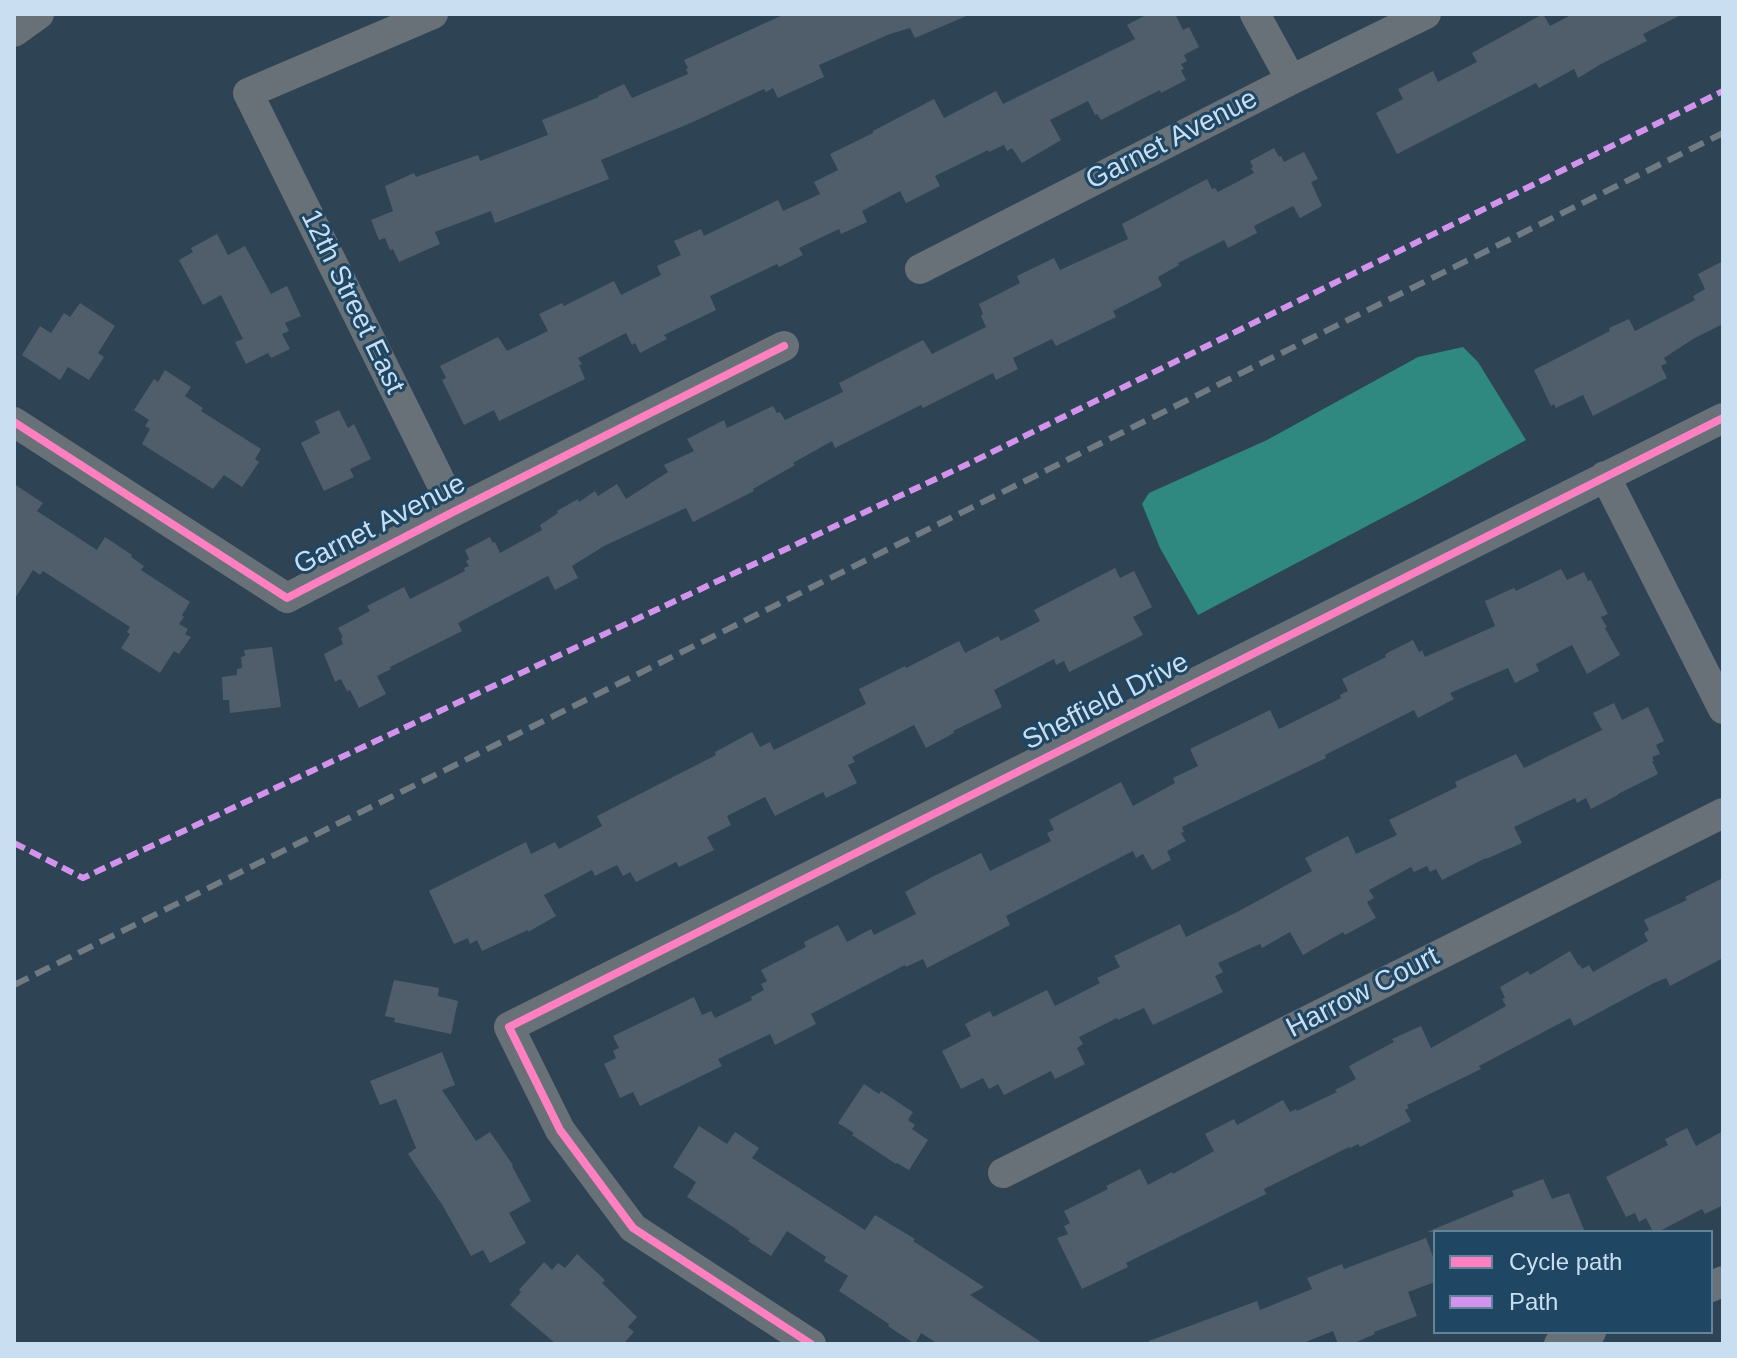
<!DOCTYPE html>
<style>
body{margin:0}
#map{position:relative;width:1737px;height:1358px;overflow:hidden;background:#2e4353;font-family:Arial,sans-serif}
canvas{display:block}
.frame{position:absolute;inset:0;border:16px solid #c9def0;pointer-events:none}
.legend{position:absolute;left:1433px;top:1230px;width:280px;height:104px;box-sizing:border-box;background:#1f4662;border:2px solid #63839b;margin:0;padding:10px 14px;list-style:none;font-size:24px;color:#c9def0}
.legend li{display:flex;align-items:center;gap:16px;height:40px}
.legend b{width:40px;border:2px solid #63839b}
</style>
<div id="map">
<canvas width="1737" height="1358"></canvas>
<div class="frame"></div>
<ul class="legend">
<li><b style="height:10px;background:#ff80c0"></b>Cycle path</li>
<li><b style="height:10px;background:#d193ec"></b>Path</li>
</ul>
</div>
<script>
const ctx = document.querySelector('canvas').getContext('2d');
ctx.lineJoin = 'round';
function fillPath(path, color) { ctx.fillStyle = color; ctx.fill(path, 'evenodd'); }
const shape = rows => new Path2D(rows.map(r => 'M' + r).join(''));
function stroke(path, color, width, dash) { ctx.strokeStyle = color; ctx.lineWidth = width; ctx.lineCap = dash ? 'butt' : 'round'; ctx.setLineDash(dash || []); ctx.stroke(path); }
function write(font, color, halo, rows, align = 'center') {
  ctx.font = font + ' Arial,sans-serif'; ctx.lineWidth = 6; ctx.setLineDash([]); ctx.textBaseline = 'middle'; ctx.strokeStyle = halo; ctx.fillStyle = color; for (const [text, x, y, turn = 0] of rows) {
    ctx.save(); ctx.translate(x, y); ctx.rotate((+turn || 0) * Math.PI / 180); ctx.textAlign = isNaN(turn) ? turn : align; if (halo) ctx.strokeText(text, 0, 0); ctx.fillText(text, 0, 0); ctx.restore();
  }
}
fillPath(shape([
 [1463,347,1478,362,1526,440,1422,497,1198,615,1160,548,1142,504,1149,493,1267,440,1418,357]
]), '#308980');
fillPath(shape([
 [785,14,971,14,915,38,910,28,890,34,819,65,824,77,778,98,773,88,766,92,764,89,693,122,601,160,609,179,495,223,491,211,435,232,440,244,399,262,393,249,390,250,385,238,379,240,371,220,393,211,385,186,414,173,416,177,478,155,480,161,548,135,542,120,599,97,598,96,624,84,632,98,688,74,686,69,688,68,684,60],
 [1148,14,1175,14,1183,30,1189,27,1199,47,1184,55,1187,61,1181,64,1184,69,1181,70,1186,80,1161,93,1160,90,1101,120,1097,114,1095,115,1088,101,1050,120,1061,140,1022,163,1012,148,1007,151,1004,145,989,152,988,150,935,176,940,186,906,203,900,191,862,211,867,222,841,234,839,229,799,248,803,255,779,267,777,264,710,296,716,310,664,335,667,339,640,353,635,343,632,345,626,333,578,358,582,364,579,365,585,379,499,421,494,410,464,425,442,380,446,378,440,366,498,337,507,351,548,331,539,314,562,303,564,306,614,281,621,295,661,275,657,266,681,255,674,241,701,229,704,236,778,200,783,211,820,194,814,182,838,170,830,154,873,133,873,131,934,99,944,118,996,91,1003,104,1135,39,1127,25],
 [1543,14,1550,26,1573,14,1683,14,1643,34,1647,41,1601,64,1578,78,1574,69,1539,88,1536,83,1397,154,1376,113,1403,99,1398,89,1433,71,1438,82,1477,62,1472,53],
 [1274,148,1279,157,1281,156,1284,162,1304,152,1318,179,1311,182,1322,206,1300,218,1293,206,1254,226,1257,233,1228,248,1224,240,1178,263,1179,265,1158,277,1162,286,1113,311,1116,317,1056,346,1052,339,1013,358,1018,369,996,380,993,373,923,408,921,405,835,448,832,441,793,463,795,465,753,489,754,491,693,522,686,508,604,546,572,566,578,578,555,590,548,576,458,623,462,631,390,667,391,669,377,676,386,694,359,708,350,690,347,691,341,679,335,682,324,654,343,644,341,638,343,637,338,628,370,611,367,606,404,587,410,599,465,571,464,568,469,566,466,561,469,559,465,550,490,537,493,543,495,542,500,553,542,530,540,525,558,513,557,511,578,499,579,502,595,491,598,496,617,484,626,499,668,472,664,465,694,451,687,439,724,420,727,428,773,406,777,413,780,412,785,420,843,392,839,383,923,340,932,354,986,327,981,316,983,314,979,304,1020,283,1017,276,1054,258,1060,270,1128,239,1122,224,1207,179,1212,189,1215,188,1218,192,1254,173,1251,168,1253,167,1250,161],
 [217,234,228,255,245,246,271,294,287,286,301,316,285,323,289,331,282,334,290,349,271,358,268,353,246,364,235,342,243,339,221,295,203,305,179,260,193,252,191,248],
 [1723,261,1723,324,1693,339,1664,358,1667,363,1661,366,1667,378,1593,416,1583,395,1556,408,1554,404,1551,406,1534,370,1610,331,1609,328,1629,319,1635,331,1695,300,1693,296,1705,289,1698,274],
 [80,303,115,326,98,353,104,357,89,380,68,367,60,380,22,355,40,326,51,333,64,313,70,317],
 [165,370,191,387,185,396,203,408,201,411,261,449,255,459,259,462,242,487,224,475,213,489,142,444,150,429,145,426,149,420,134,410,154,379,158,382],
 [339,410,348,428,354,424,371,459,350,469,354,477,324,491,301,443,320,433,315,421],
 [14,484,43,503,37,511,97,550,105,537,132,555,131,557,144,566,141,570,190,602,182,615,184,617,179,624,188,629,185,634,191,637,179,654,174,651,160,673,121,648,130,634,127,632,130,627,43,571,40,575,33,570,14,600],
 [1115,568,1120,578,1134,571,1152,607,1133,617,1143,635,1069,672,1064,661,1056,665,1054,659,994,690,1002,707,953,731,954,733,926,748,914,725,852,757,855,762,848,765,857,783,826,798,823,792,775,816,765,797,727,816,731,825,707,837,714,850,679,867,676,862,636,882,630,872,623,876,617,865,595,876,592,870,544,895,556,916,528,932,528,930,482,951,477,940,470,944,468,938,454,944,429,891,526,842,531,854,555,842,559,849,602,826,597,816,716,755,715,752,752,732,760,747,770,742,774,750,866,704,859,689,905,666,906,668,959,641,965,653,998,636,1001,641,1040,621,1034,610],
 [1561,569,1567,580,1584,572,1588,581,1591,580,1608,614,1601,617,1607,627,1605,628,1620,655,1587,674,1572,645,1536,664,1539,671,1515,683,1508,668,1450,693,1454,699,1418,718,1414,710,1325,755,1326,758,1182,827,1184,832,1181,833,1186,841,1167,851,1171,860,1152,870,1143,854,1136,858,1133,851,1006,916,1010,925,927,968,923,959,906,967,905,965,811,1014,816,1024,775,1045,770,1034,718,1059,722,1066,640,1106,633,1092,620,1098,604,1064,616,1058,613,1051,619,1048,613,1036,694,997,702,1015,711,1011,715,1018,752,1000,751,997,764,990,761,984,767,981,761,970,806,947,804,942,838,925,847,942,871,929,874,935,916,914,905,892,932,877,981,853,990,871,1051,841,1047,833,1054,830,1049,820,1121,782,1133,806,1175,783,1173,778,1198,766,1190,749,1270,710,1279,729,1341,698,1340,695,1348,691,1342,679,1386,657,1385,655,1389,652,1413,640,1419,652,1422,650,1425,657,1495,626,1485,601,1514,588,1516,591],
 [272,647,281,707,230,713,229,700,223,700,222,677,237,675,237,669,242,668,241,657,245,656,244,650],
 [1614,703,1622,720,1648,707,1664,741,1656,745,1660,754,1652,757,1654,761,1652,761,1658,774,1618,794,1618,795,1591,809,1586,798,1577,803,1575,798,1514,827,1522,843,1486,859,1486,858,1442,880,1436,869,1430,872,1427,866,1414,872,1411,867,1369,890,1374,898,1367,902,1376,918,1345,935,1343,932,1303,955,1290,932,1262,948,1260,944,1218,963,1223,972,1215,976,1223,992,1153,1025,1144,1008,1118,1020,1117,1018,1079,1037,1083,1044,1077,1048,1085,1064,1055,1079,1051,1071,1004,1095,998,1084,989,1089,983,1078,961,1089,942,1051,971,1036,965,1024,990,1011,993,1017,1047,990,1055,1006,1100,983,1097,978,1120,967,1114,956,1180,924,1186,937,1241,910,1312,871,1305,858,1348,836,1356,854,1397,835,1389,820,1457,787,1455,782,1516,754,1524,768,1602,730,1593,713],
 [1723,878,1723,958,1670,986,1666,978,1654,983,1574,1026,1570,1018,1479,1066,1481,1069,1407,1105,1409,1108,1405,1110,1411,1121,1360,1147,1358,1144,1350,1148,1349,1147,1264,1189,1266,1194,1126,1263,1128,1267,1082,1289,1057,1238,1068,1234,1064,1226,1070,1223,1064,1211,1108,1189,1106,1186,1140,1169,1148,1185,1172,1172,1173,1174,1214,1151,1205,1134,1234,1119,1237,1125,1283,1100,1290,1112,1296,1109,1297,1111,1337,1092,1335,1090,1356,1079,1349,1066,1394,1042,1392,1039,1421,1026,1431,1048,1506,1006,1502,999,1505,998,1500,987,1528,971,1530,975,1570,951,1579,966,1580,965,1582,969,1589,965,1593,972,1648,941,1644,933,1649,930,1644,920,1687,900,1685,897],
 [394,980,439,988,438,996,458,1001,451,1034,394,1022,395,1018,385,1016],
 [442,1052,455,1085,442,1090,476,1141,490,1132,513,1165,512,1166,531,1201,509,1213,526,1243,490,1263,483,1250,471,1256,443,1206,408,1154,416,1148,396,1099,380,1105,370,1081],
 [864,1084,879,1094,881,1091,913,1112,908,1120,915,1125,912,1129,928,1140,909,1170,897,1163,896,1164,852,1135,854,1133,838,1123],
 [699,1126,727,1144,735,1132,759,1148,752,1158,865,1230,875,1215,915,1239,913,1241,984,1287,970,1295,1044,1344,938,1344,921,1333,915,1344,888,1326,889,1324,839,1291,848,1276,824,1261,826,1257,787,1231,771,1256,748,1241,750,1239,739,1232,739,1231,687,1197,696,1182,673,1167],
 [1687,1128,1696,1146,1723,1131,1723,1205,1705,1214,1702,1209,1658,1232,1653,1232,1646,1218,1639,1222,1635,1213,1626,1217,1606,1177,1668,1145,1665,1139],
 [1543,1179,1552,1199,1569,1193,1585,1232,1427,1232,1514,1196,1512,1191],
 [1426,1238,1435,1262,1435,1282,1408,1292,1417,1316,1374,1332,1375,1334,1352,1344,1338,1344,1333,1331,1301,1344,1149,1344,1149,1341,1257,1301,1260,1310,1312,1289,1307,1278,1342,1264,1344,1269],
 [577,1254,605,1280,602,1283,637,1317,628,1327,634,1332,623,1344,556,1344,510,1305,521,1292,519,1290,544,1262,552,1270,558,1263,565,1268]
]), '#505e6c');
stroke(shape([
 [433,14,248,93,455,511],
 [1255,14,1291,80],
 [14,32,39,14],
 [920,269,1291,80,1426,14],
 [14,422,287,598,455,511,784,346],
 [1605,476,1723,709],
 [1003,1173,1723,813],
 [1711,1287,1723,1281],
 [811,1344,633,1228,560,1130,509,1027,1723,418],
 [1559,1344,1591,1332]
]), '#697178', 30);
stroke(shape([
 [14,985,1723,133]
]), '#707a82', 6, [16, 8]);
stroke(shape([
 [14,843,83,878,970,463,1723,91]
]), '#d193ec', 6, [12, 6]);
stroke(shape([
 [14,422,287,598,455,511,784,346],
 [811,1344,633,1228,560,1130,509,1027,1723,418]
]), '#ff80c0', 8);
write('28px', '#c9def0', '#1f4662', [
 ["Garnet Avenue",1172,140,-27],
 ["12th Street East",352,302,64],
 ["Garnet Avenue",380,525,-27],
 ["Sheffield Drive",1106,702,-27],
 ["Harrow Court",1363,993,-27]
]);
</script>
